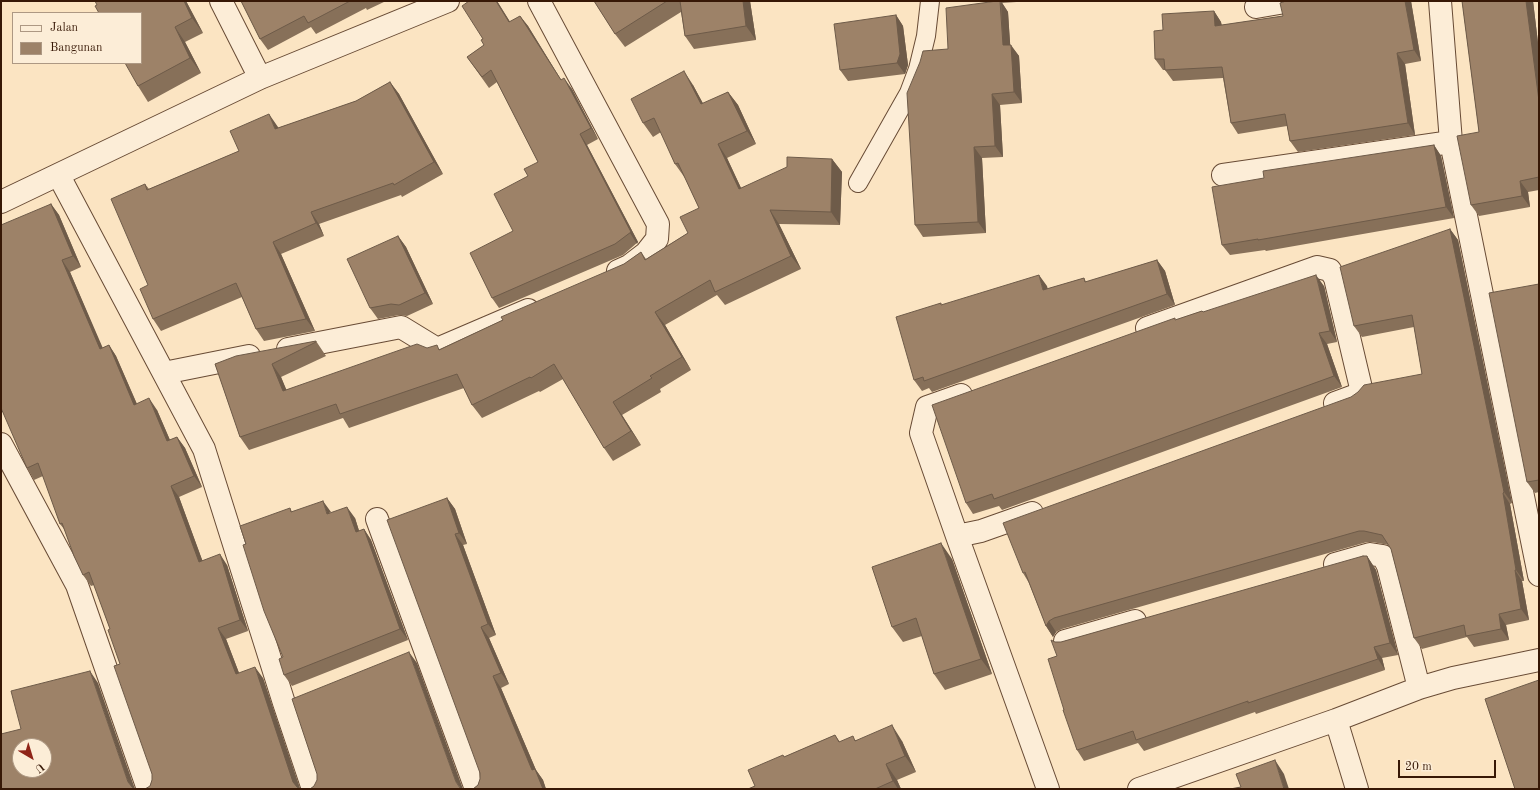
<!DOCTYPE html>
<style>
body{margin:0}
#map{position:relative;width:1540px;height:790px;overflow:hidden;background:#fbe4c2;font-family:"Old Standard TT",serif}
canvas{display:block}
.frame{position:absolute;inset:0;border:2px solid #371806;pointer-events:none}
.legend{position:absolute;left:12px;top:12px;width:130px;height:52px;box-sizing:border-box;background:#fcedd7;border:1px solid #ad9883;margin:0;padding:5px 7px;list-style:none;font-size:12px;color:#371806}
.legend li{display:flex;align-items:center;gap:8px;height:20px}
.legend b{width:20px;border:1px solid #ad9883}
.north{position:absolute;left:12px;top:738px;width:40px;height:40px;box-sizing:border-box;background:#fcedd7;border:1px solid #ad9883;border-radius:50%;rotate:142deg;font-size:11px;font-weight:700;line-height:16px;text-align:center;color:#371806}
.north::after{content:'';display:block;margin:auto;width:14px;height:18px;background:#8f2418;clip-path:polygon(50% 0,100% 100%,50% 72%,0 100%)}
.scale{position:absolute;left:1398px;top:760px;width:98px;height:18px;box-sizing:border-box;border:2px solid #371806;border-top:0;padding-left:5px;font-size:12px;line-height:14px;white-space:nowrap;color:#371806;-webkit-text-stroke:3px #fcedd7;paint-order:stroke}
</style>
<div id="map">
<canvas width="1540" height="790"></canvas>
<div class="frame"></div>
<ul class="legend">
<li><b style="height:5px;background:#fcedd7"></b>Jalan</li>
<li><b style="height:11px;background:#9d8268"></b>Bangunan</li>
</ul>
<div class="north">U</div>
<div class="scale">20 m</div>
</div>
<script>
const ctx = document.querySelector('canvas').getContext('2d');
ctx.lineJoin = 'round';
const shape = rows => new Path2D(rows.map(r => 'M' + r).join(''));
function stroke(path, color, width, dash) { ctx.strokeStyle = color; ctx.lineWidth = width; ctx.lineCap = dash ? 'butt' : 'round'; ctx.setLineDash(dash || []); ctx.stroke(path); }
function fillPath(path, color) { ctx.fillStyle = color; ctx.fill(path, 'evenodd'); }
const service = shape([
 [858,183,909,93,918,69,926,36,930,1]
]);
const minor = shape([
 [221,1,260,78],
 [539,1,658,224,657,239,646,253,629,266,618,271],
 [1440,1,1451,142,1539,575],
 [1256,7,1291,1],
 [1223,175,1451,142],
 [59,176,204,449,284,703,313,789],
 [1,202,260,78,448,1],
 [1147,328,1317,267,1330,270,1335,278,1361,388,1359,393,1354,396,1335,403],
 [288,349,401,327,437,349,528,310],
 [164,373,249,356],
 [961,395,927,407,921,433,957,536,1048,789],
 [1,444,77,585,148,789],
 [377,519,476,789],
 [957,536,981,531,1032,513],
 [1335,564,1370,554,1383,556,1388,566,1419,688],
 [1065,641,1135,621],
 [1336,720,1357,789],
 [1139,789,1336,720,1419,688,1453,678,1539,660]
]);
stroke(service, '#684b35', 20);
stroke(minor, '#684b35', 24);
stroke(service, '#fcedd7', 18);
stroke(minor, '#fcedd7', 22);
fillPath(shape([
 [186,1,203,33,185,42,201,73,148,102,138,86,97,5],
 [241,1,386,1,367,10,366,8,316,34,311,27,268,50,260,39],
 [469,1,497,1,510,22,520,16,528,26,561,80,572,89,598,139,587,145,638,242,623,255,499,308,492,298,513,231,528,176,538,162,497,82,489,88,467,57,484,45,483,39],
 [594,1,750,1,756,40,694,49,685,36,681,12,625,47,615,34],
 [993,1,1031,1,1002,3,1008,12,1010,45,1019,56,1022,103,1000,105,1003,157,982,158,986,233,923,237,915,225,948,49,993,2],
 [1286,1,1411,1,1421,61,1405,64,1415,135,1298,152,1290,141,1287,126,1238,134,1231,123,1223,78,1173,81,1165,70,1163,70,1155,59,1163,30,1214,11,1221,22,1222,25,1283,16],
 [1462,1,1533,1,1539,51,1539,190,1528,192,1530,207,1479,216,1471,205,1479,132],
 [896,15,903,26,908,65,905,74,848,81,840,70],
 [390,82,399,94,443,174,402,197,401,195,319,224,324,236,281,254,315,331,264,341,256,329,242,297,161,331,153,319,145,184,149,189,239,151,278,127,278,128,356,101],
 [693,85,703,104,728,92,738,105,756,144,727,158,741,188,832,159,842,172,840,225,779,224,801,269,725,305,717,295,665,325,691,370,660,389,661,392,622,415,641,445,613,461,604,448,563,379,540,392,539,391,482,418,472,405,464,388,349,428,343,418,249,450,240,437,215,364,316,341,326,356,281,377,286,390,427,348,440,349,624,264,641,252,646,259,688,233,699,208,685,178,675,164,661,132,653,137,643,123],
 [1434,145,1441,156,1454,218,1266,251,1265,250,1230,255,1222,245,1264,178],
 [51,204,59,215,81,267,70,272,102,348,109,345,116,356,137,404,157,410,170,440,177,437,185,448,202,487,179,497,202,560,227,565,248,631,226,639,239,673,263,678,300,788,150,786,152,780,152,774,110,629,94,585,91,586,83,575,64,529,60,524,43,476,34,480,27,468],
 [1450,229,1458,240,1512,503,1510,504,1524,581,1522,581,1529,620,1506,625,1509,640,1474,647,1467,637,1422,649,1414,638,1391,549,1389,545,1372,542,1367,542,1062,629,1056,632,1053,637,1046,626,1029,583,1023,573,1422,374,1414,327,1362,337,1354,326],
 [398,236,406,247,433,304,407,316,399,315,378,319,370,308],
 [1157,260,1165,271,1175,305,932,392,929,388,922,391,914,380,1047,286,1047,289,1084,278,1086,282],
 [1539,284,1539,492,1535,493,1527,482],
 [1324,286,1337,342,1327,344,1342,387,1002,510,999,506,973,514,966,503,1176,320,1202,311,1203,312],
 [447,498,455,509,467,544,463,545,496,635,489,638,509,684,501,688,536,770,543,780,546,789,473,789,478,785,480,779],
 [290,508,292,512,331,513,355,518,359,531,364,529,371,540,408,640,292,686,284,675,283,657],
 [1367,556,1376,570,1398,655,1382,658,1385,670,1256,714,1255,712,1144,751,1138,743,1084,761,1077,750,1064,710,1057,656,1055,642,1061,642],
 [952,559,992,674,945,690,934,674,922,636,903,642,892,627],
 [835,735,840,742,856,740,902,741,916,772,897,780,901,789,748,789,755,786,784,757]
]), '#877059');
fillPath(shape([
 [184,1,186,1,203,33,192,18],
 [496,1,497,1,517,33,509,22],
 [743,1,750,1,756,40,746,26],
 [1001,1,1008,12,1011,56,1003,45],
 [1405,1,1411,1,1421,61,1414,50],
 [1526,1,1533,1,1539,51,1539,101],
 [1214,11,1221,22,1222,37,1215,26],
 [896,15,903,26,908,65,905,74,897,63],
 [520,16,528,26,568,91,561,80],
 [175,27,185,42,201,73,190,58],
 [1011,45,1019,56,1022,103,1014,92],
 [1397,53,1405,64,1415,135,1408,123],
 [684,71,693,85,711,118,701,104],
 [564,78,572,89,598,139,591,128],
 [390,82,399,94,443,174,434,162],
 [728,92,738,105,756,144,747,131],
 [992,94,1000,105,1003,157,995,146],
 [269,114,278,127,284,142,275,129],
 [580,134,587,145,638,242,637,244,630,233],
 [718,144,727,158,748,203,739,189],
 [1434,145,1441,156,1454,218,1446,207],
 [974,147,982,158,986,233,978,222],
 [832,159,842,172,840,225,831,212],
 [1520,181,1528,192,1530,207,1522,196],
 [51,204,59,215,81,267,73,256],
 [770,210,779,224,801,269,791,256],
 [311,212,319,224,324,236,316,223],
 [1450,229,1458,240,1512,503,1504,492],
 [398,236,406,247,433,304,425,293],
 [273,242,281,254,315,331,306,319],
 [62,260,70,272,108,360,100,349],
 [1157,260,1165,271,1175,305,1167,294],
 [1039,275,1047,286,1051,301,1043,290],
 [1316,275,1324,286,1337,342,1330,331],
 [655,312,665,325,691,370,682,357],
 [1319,333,1327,344,1342,387,1334,376],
 [109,345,116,356,142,416,134,405],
 [272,364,281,377,293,405,283,391],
 [149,398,157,410,175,452,167,441],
 [613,402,622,415,641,445,631,431],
 [177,437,185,448,202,487,194,476],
 [171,486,179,497,207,573,199,562],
 [1503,493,1510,504,1524,581,1516,570],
 [447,498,455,509,467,544,459,533],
 [323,501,331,512,327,514],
 [347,507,355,518,363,543,356,532],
 [364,529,371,540,408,640,400,629],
 [455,534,463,545,496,635,488,624],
 [941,543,952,559,992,674,981,659],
 [220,554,227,565,248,631,240,620],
 [1367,556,1376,570,1398,655,1390,643],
 [1515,570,1522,581,1529,620,1521,609],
 [1499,614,1506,625,1509,640,1501,629],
 [1049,621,1056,632,1053,637,1046,626],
 [481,627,489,638,509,684,501,673],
 [218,628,226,639,244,686,236,674],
 [1374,647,1382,658,1385,670,1378,659],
 [409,652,417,663,463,789,461,789,456,782],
 [255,667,263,678,300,789,298,789,293,782],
 [90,671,98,683,135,789,133,789,128,782],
 [493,676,501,688,536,770,543,780,546,789,543,789,532,770],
 [892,725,902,741,916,772,905,756],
 [1275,760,1284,774,1289,789,1284,789],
 [886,764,897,780,901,789,898,789,893,781]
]), '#6e5b49');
const building = shape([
 [95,1,184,1,192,18,175,27,190,58,138,86,125,63,141,63,141,13,99,13,95,6,97,5,95,1],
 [241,1,350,1,308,23,304,16,260,39,241,1],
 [469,1,496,1,509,22,520,16,561,80,564,78,591,128,580,134,631,232,615,244,492,298,470,253,513,231,494,194,528,176,524,169,538,162,491,70,482,77,467,57,484,45,481,40,483,39,462,6,469,1],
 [594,1,667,1,615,34,594,1],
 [680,1,743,1,746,26,685,36,680,1],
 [997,1,1000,1,1003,45,1011,45,1014,92,992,94,995,146,974,147,978,222,915,225,907,93,920,62,923,51,948,49,946,8,997,1],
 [1286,1,1405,1,1414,50,1397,53,1408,123,1290,141,1285,114,1231,123,1222,67,1165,70,1164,59,1155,59,1154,31,1163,30,1162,14,1214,11,1215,26,1283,16,1280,3,1286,1],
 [1462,1,1526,1,1539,101,1539,177,1520,181,1522,196,1471,205,1457,136,1479,132,1462,1],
 [896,15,900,54,897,63,840,70,834,24,896,15],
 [684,71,701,104,728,92,747,131,718,144,739,189,787,167,787,157,832,159,831,212,770,210,791,256,715,292,710,280,655,312,682,357,650,376,652,378,613,402,631,431,604,448,554,364,531,378,530,377,472,405,457,374,340,414,336,404,240,437,215,364,236,356,316,341,316,342,272,364,283,391,417,344,427,348,437,345,439,350,503,320,501,317,624,264,641,252,645,260,688,233,680,217,699,208,678,163,675,164,654,118,643,123,631,99,684,71],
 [390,82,434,162,394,185,393,183,311,212,316,223,273,242,306,319,256,329,236,283,153,319,140,289,148,285,111,199,145,184,147,190,239,151,230,131,269,114,275,129,356,101,390,82],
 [1434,145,1446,207,1258,240,1258,239,1222,245,1212,187,1264,178,1263,171,1434,145],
 [51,204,73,256,62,260,100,349,109,345,134,405,149,398,167,441,177,437,194,476,171,486,199,562,220,554,240,620,218,628,236,674,255,667,293,782,297,787,301,789,145,789,150,786,152,780,152,774,114,666,120,664,108,630,110,629,89,572,83,575,74,556,62,523,60,524,38,463,27,468,1,408,1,225,51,204],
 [1450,229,1504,492,1503,493,1516,570,1515,570,1521,609,1499,614,1501,629,1466,636,1464,625,1414,638,1391,549,1382,535,1364,531,1359,531,1054,618,1049,621,1046,626,1025,572,1023,573,1003,523,1351,397,1358,392,1364,385,1422,374,1412,315,1354,326,1340,267,1450,229],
 [398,236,425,293,399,305,391,304,370,308,347,259,398,236],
 [1157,260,1167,294,924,381,923,377,914,380,896,317,941,303,941,305,1039,275,1043,290,1084,278,1085,282,1157,260],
 [1316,275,1330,331,1319,333,1334,376,994,499,992,494,966,503,932,405,1175,318,1175,320,1202,311,1203,312,1316,275],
 [1539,284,1539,480,1527,482,1489,293,1539,284],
 [447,498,459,533,455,534,488,624,481,627,501,673,493,676,532,770,535,769,543,789,473,789,478,785,480,779,480,773,387,520,447,498],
 [323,501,327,514,347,507,356,532,364,529,400,629,284,675,279,659,283,657,264,611,243,545,246,544,240,526,290,508,291,512,323,501],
 [941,543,981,659,934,674,916,618,892,627,872,567,941,543],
 [1363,556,1367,556,1368,559,1390,643,1374,647,1378,659,1248,703,1248,701,1136,740,1133,731,1077,750,1063,710,1064,710,1048,659,1057,656,1051,640,1055,642,1061,642,1363,556],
 [409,652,456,782,460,788,464,789,310,789,314,786,317,780,317,774,292,699,409,652],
 [90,671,128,782,132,787,136,789,1,789,1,734,21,729,11,691,90,671],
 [20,746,44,746,44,770,20,770,20,746],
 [1539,680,1539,789,1515,789,1485,699,1539,680],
 [892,725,905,756,886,764,893,781,875,789,748,789,755,786,748,770,783,755,784,757,835,735,839,742,853,736,855,741,892,725],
 [1275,760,1284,789,1230,789,1241,787,1236,774,1275,760]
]);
fillPath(building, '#9d8268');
stroke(building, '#6e5b49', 1);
</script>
